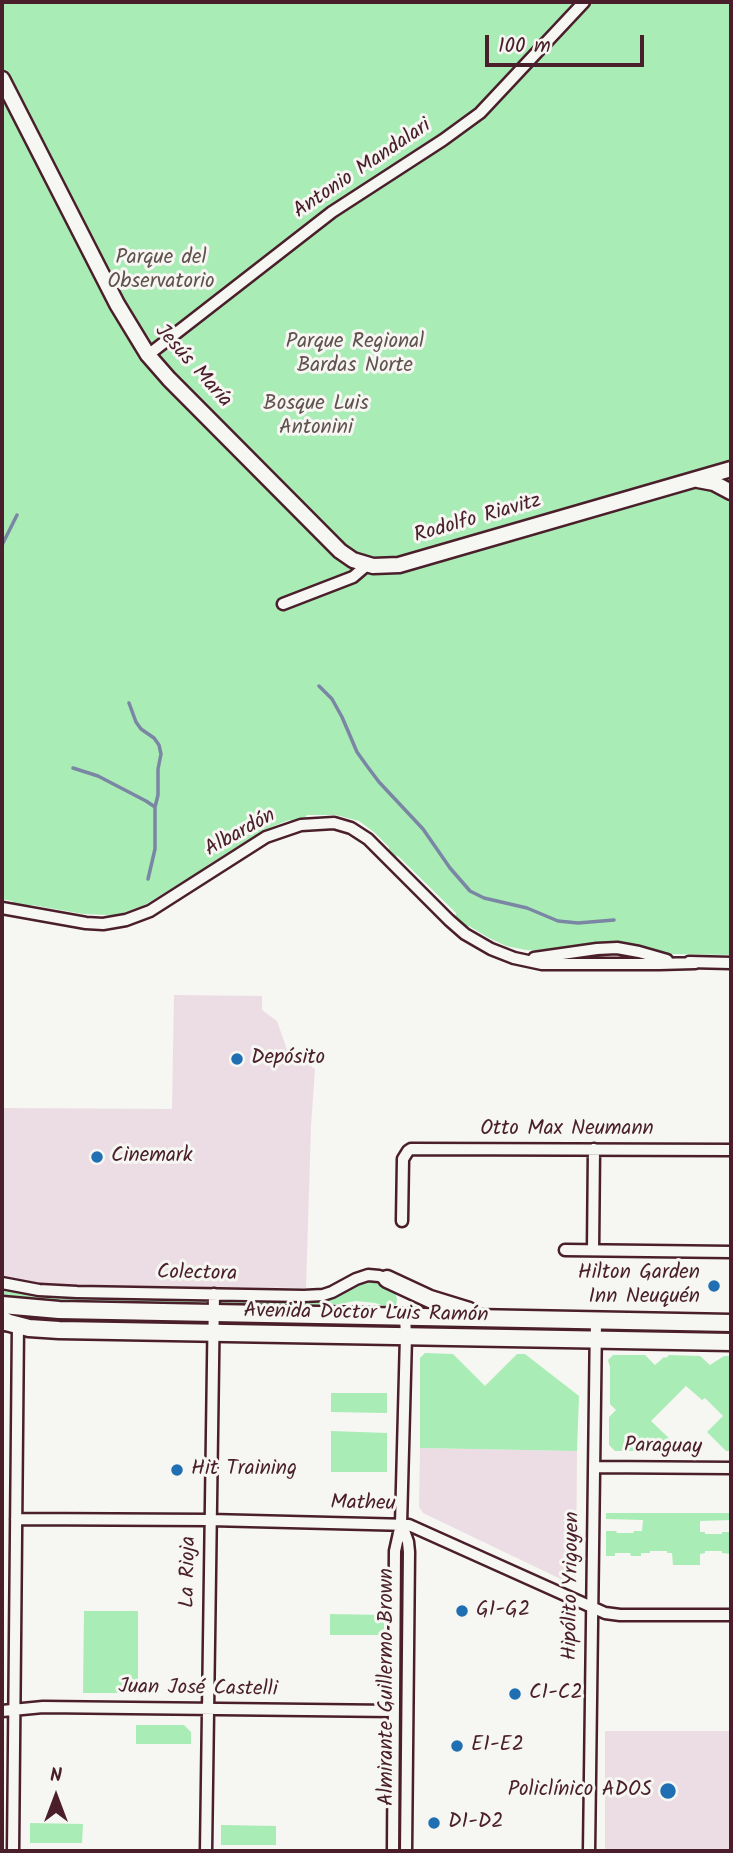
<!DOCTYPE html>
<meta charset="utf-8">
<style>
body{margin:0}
#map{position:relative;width:733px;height:1853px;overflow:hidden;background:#f6f6f2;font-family:Kalam,sans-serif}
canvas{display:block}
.frame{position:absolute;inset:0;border:4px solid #4a1f2b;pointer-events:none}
.north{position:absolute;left:21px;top:1762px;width:70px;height:70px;-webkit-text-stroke:5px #f6f6f2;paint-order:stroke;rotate:0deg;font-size:19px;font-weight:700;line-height:28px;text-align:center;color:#4a1f2b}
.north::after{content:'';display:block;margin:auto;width:24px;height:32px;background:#4a1f2b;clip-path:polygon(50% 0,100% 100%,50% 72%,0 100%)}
.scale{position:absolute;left:485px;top:35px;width:159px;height:32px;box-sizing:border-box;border:4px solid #4a1f2b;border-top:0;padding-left:9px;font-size:21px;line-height:24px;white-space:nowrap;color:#4a1f2b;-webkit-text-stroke:5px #f6f6f2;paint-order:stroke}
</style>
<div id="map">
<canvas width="733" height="1853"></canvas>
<div class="frame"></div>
<div class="north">N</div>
<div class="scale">100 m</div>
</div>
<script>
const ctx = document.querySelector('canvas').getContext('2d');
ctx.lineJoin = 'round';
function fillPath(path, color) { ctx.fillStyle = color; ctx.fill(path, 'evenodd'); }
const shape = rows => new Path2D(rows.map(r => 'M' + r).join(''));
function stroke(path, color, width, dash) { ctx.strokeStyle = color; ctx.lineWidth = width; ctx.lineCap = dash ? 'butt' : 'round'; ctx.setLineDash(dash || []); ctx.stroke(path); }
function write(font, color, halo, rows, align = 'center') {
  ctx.font = font + ' Kalam,sans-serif'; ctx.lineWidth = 6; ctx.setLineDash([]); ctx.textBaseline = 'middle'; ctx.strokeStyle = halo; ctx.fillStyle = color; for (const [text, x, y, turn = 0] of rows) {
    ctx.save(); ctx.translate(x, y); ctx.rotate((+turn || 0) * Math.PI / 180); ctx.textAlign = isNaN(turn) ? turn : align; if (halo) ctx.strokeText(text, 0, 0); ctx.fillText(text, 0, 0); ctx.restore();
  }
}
fillPath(shape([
 [174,995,262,996,262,1010,277,1021,287,1050,315,1069,311,1126,306,1288,59,1286,29,1283,2,1276,2,1108,172,1109],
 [420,1448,577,1451,576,1579,569,1583,423,1513,419,1507],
 [605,1731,731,1731,731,1851,605,1851]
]), '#ecdde4');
fillPath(shape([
 [2,2,731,2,731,463,705,486,722,491,731,500,731,955,671,954,618,942,585,944,560,948,556,952,546,954,542,951,526,950,506,946,489,938,469,926,464,926,456,920,456,913,397,855,396,859,389,852,389,847,375,833,359,821,336,815,307,815,304,820,294,823,289,820,264,830,208,865,207,871,199,876,192,876,143,906,125,912,122,916,112,918,108,915,83,914,32,905,26,908,16,906,12,901,2,899],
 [374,1281,383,1283,391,1288,396,1295,397,1300,396,1305,388,1307,375,1303,356,1301,321,1307,222,1305,222,1300,323,1301,338,1296,360,1283],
 [2,1290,41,1296,205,1299,205,1305,43,1302,2,1297],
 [425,1353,453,1354,485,1386,517,1354,525,1354,579,1396,577,1451,420,1448,420,1358],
 [613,1355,645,1355,655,1365,664,1357,666,1358,669,1355,700,1356,710,1365,724,1356,731,1356,731,1451,726,1451,707,1432,723,1416,705,1398,702,1400,686,1386,651,1421,673,1442,664,1451,615,1451,609,1445,609,1417,616,1410,610,1404,610,1367,608,1360],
 [331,1393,387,1393,387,1413,331,1412],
 [331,1431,387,1433,387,1472,331,1472],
 [606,1513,731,1513,731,1520,700,1521,700,1532,705,1532,705,1534,722,1534,722,1532,731,1532,731,1554,722,1553,722,1551,705,1551,705,1553,700,1554,700,1565,673,1565,672,1553,667,1553,667,1551,650,1551,650,1553,641,1553,641,1556,631,1556,630,1553,615,1553,615,1556,606,1556,606,1531,616,1531,617,1533,633,1533,634,1531,642,1531,643,1520,606,1519],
 [401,1554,404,1557,403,1851,397,1851,398,1557],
 [84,1611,138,1611,138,1693,83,1693],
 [330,1614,384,1615,384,1635,330,1635],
 [136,1725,184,1725,191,1732,191,1744,136,1744],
 [30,1823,83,1824,82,1843,30,1843],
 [221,1825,276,1826,276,1845,221,1845]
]), '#aaecb5');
stroke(shape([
 [2,545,17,515],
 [319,686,332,699,342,717,357,752,367,766,379,782,423,829,450,868,470,891,484,898,527,908,558,921,578,923,614,920],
 [129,703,136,722,141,729,154,738,159,745,161,754,158,769,158,795,155,807,155,849,148,879],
 [73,768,98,776,146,801,155,807]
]), '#7b86a5', 3.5);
const street = shape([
 [148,355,332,212,443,140,480,113,584,2],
 [283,604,353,577,367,565],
 [2,908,86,923,103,924,126,920,150,911,266,837,301,825,334,823,351,828,368,839,449,920,465,934,491,949,514,958,542,964,659,964,695,963],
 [534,958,597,949,617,948,639,952,667,960],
 [689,962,731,963],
 [402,1221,403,1159,408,1151,411,1149,731,1150],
 [565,1250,731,1252],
 [593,1250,594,1149],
 [2,1283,39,1290,77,1292,304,1296,323,1295,332,1292,356,1279,368,1275,379,1276,387,1279],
 [594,1467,731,1468],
 [16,1519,210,1520,409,1525,605,1613,620,1615,731,1615],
 [402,1525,408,1542,409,1552,406,1851],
 [2,1711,43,1707,394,1711],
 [13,1851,18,1325],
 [206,1851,214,1294],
 [393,1851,395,1551,401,1524,406,1336,405,1316],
 [589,1851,596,1320]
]);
const secondary = shape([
 [2,79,117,304,148,355,169,379,340,551,353,560,373,566,399,565,731,469],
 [698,480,714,483,731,492]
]);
const primary = shape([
 [387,1279,430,1299,469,1311],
 [2,1305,59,1310,731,1323],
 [2,1321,29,1328,59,1330,731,1342]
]);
const highway = shape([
 [2,1321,4,1321]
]);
stroke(street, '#4a1f2b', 15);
stroke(secondary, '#4a1f2b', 19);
stroke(primary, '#4a1f2b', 21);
stroke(highway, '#4a1f2b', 23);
stroke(street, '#f6f6f2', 10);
stroke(secondary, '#f6f6f2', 14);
stroke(primary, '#f6f6f2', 16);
stroke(highway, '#f6f6f2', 18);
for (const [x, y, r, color] of [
 [237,1059,7,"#1f6fb2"],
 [97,1157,7,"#1f6fb2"],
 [714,1286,7,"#1f6fb2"],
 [177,1470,7,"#1f6fb2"],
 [462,1611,7,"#1f6fb2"],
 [515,1694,7,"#1f6fb2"],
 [457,1746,7,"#1f6fb2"],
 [668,1791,9,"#1f6fb2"],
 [434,1823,7,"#1f6fb2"]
]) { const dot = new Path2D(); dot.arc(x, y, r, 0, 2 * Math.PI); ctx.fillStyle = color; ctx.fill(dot); stroke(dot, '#f6f6f2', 2.5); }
write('21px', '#4a1f2b', '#f6f6f2', [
 ["Antonio Mandalari",363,170,-34],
 ["Jesús María",192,367,48],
 ["Rodolfo Riavitz",478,520,-16],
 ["Albardón",241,834,-29],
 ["Otto Max Neumann",567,1130],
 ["Colectora",197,1275,1],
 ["Avenida Doctor Luis Ramón",366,1315,1],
 ["Paraguay",663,1448,1],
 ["Matheu",363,1505,1],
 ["La Rioja",190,1572,-89],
 ["Hipólito Yrigoyen",573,1586,-89],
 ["Almirante Guillermo Brown",388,1687,-90],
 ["Juan José Castelli",198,1690,1]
]);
write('21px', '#62524e', '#f6f6f2', [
 ["Parque del",161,259],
 ["Observatorio",161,283],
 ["Parque Regional",355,343],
 ["Bardas Norte",355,367],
 ["Bosque Luis",316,405],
 ["Antonini",316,429]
]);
write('21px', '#4a1f2b', '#f6f6f2', [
 ["Depósito",251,1059],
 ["Cinemark",111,1157],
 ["Hilton Garden",700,1274,"right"],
 ["Inn Neuquén",700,1298,"right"],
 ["Hit Training",191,1470],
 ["G1-G2",476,1611],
 ["C1-C2",529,1694],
 ["E1-E2",471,1746],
 ["Policlínico ADOS",652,1791,"right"],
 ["D1-D2",448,1823]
], 'left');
</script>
